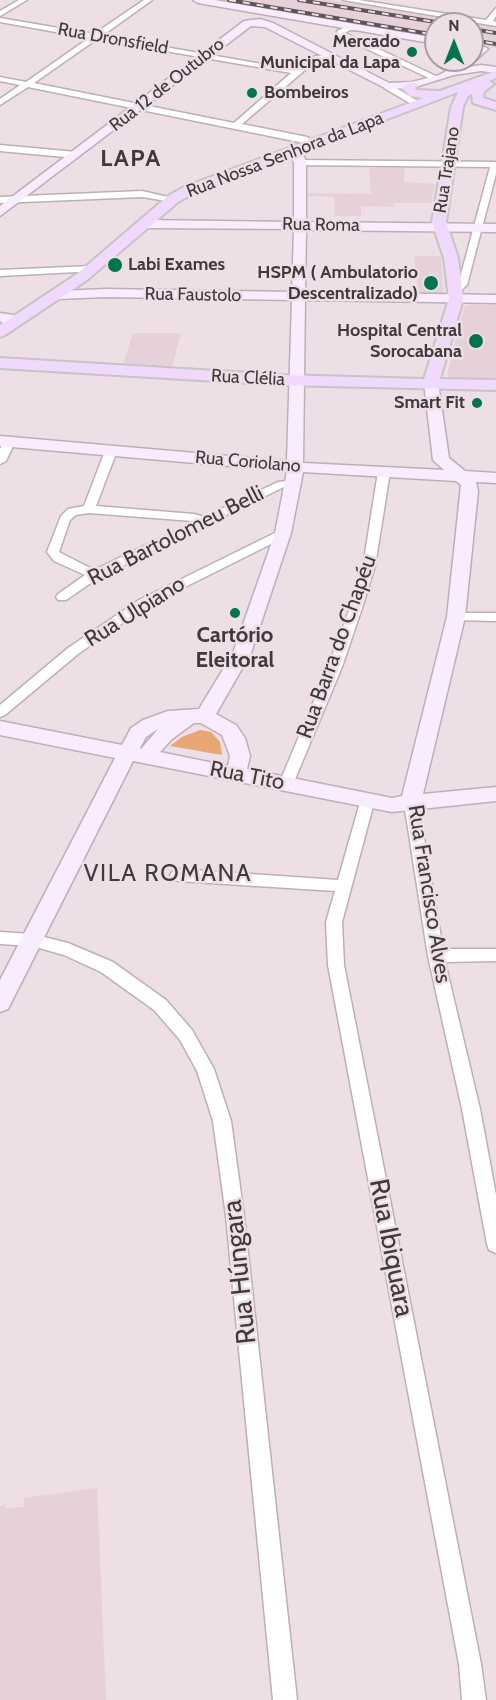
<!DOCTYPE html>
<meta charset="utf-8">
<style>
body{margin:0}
#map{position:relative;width:496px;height:1700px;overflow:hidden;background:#eedfe6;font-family:Cabin,sans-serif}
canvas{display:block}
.north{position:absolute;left:424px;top:12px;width:60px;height:60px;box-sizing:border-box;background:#eedfe6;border:2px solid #a89da2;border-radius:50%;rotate:0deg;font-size:16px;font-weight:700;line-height:24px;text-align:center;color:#403a3d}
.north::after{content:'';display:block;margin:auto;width:21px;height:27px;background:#00744e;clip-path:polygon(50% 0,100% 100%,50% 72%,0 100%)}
</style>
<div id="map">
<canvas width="496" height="1700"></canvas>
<div class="north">N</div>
</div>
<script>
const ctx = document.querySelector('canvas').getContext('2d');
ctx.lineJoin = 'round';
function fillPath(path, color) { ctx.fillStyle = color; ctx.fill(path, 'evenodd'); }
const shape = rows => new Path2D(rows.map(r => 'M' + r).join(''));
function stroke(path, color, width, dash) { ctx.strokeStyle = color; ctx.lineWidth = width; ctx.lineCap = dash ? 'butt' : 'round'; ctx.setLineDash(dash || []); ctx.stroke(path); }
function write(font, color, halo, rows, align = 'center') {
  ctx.font = font + ' Cabin,sans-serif'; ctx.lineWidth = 5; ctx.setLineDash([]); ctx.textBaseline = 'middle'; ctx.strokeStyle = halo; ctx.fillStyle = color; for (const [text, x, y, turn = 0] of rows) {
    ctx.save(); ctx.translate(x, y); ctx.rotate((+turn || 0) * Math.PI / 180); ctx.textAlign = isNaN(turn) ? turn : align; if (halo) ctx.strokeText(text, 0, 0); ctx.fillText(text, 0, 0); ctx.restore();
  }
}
fillPath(shape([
 [217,0,331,0,496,27,496,48,472,44,472,24,436,24,436,38],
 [369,168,405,168,404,182,435,184,431,203,394,203,394,207,361,206,361,216,335,216,334,197,308,196,308,193,371,194],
 [414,256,441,256,443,293,419,294],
 [469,305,496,305,496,380,453,379,447,375,464,307],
 [133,333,181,333,172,367,123,364],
 [97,1488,106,1700,0,1700,0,1506,6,1505,6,1508,24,1507,24,1498]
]), '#e6d0d9');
fillPath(shape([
 [200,730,211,732,220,742,222,755,170,746,182,737]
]), '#e7a674');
const street = shape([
 [19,0,27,0,0,16,0,11,19,0],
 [144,0,152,0,102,36,296,70,315,56,335,55,335,59,312,64,242,124,307,137,314,141,314,145,28,87,0,105,0,99,20,85,0,81,0,77,26,82,89,38,0,22,0,18,94,34,144,0],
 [97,39,291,73,234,123,34,83,97,39],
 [343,0,359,0,486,20,496,8,496,16,493,21,496,22,496,26,343,0],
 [348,26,366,26,366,30,350,30,345,33,440,78,433,80,337,35,337,31,348,26],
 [384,84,390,84,422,104,415,106,384,88,384,84],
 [0,145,76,152,80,155,76,158,0,151,0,145],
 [300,160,496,162,496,174,467,285,458,293,450,291,459,282,490,167,297,165,297,161,300,160],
 [142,191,177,199,173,202,142,197,0,203,0,197,142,191],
 [92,266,95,267,95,271,0,276,0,270,92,266],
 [9,439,15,442,6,461,0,464,0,449,5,440,9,439],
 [111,448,117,451,96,506,194,514,204,517,278,482,294,480,300,483,298,485,284,487,98,578,66,600,58,600,56,597,58,594,85,575,54,561,47,552,61,516,68,509,84,506,105,451,111,448],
 [89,513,193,521,194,522,94,570,59,552,70,520,76,515,89,513],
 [384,469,390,472,375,566,363,605,342,667,293,784,291,788,281,788,279,784,328,667,351,605,363,566,378,472,384,469],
 [283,529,287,530,287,536,147,606,78,654,5,715,0,717,0,705,68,648,139,600,283,529],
 [456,613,496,613,496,621,451,620,450,617,451,614,456,613],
 [368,794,375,799,342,922,344,965,481,1664,486,1700,462,1700,459,1664,328,965,326,922,335,891,178,881,173,879,170,875,173,871,178,869,338,880,361,799,368,794],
 [411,798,418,803,443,949,496,949,496,961,445,962,480,1109,496,1195,496,1253,489,1250,487,1244,462,1109,428,956,404,803,411,798],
 [0,932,32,934,68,943,113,962,166,1000,192,1030,214,1069,231,1121,244,1216,297,1700,273,1700,226,1216,213,1121,197,1071,180,1040,154,1010,101,972,64,955,32,946,0,944,0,932]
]);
const secondary = shape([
 [193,0,215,0,436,38,436,44,198,3,193,0],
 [260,19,273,23,389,83,412,82,439,75,467,60,472,60,472,55,483,46,488,49,469,67,481,65,496,67,496,73,481,71,454,75,412,88,387,89,265,27,251,26,0,216,0,206,244,21,260,19],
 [296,145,302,149,306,163,306,222,496,224,496,232,306,230,305,292,496,295,496,303,305,300,303,463,444,470,433,460,424,383,431,379,438,383,449,458,465,471,496,473,496,483,476,482,478,491,465,617,423,794,496,787,496,801,392,812,133,761,8,1009,0,1012,0,980,115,758,0,735,0,721,122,745,131,728,143,720,168,711,199,709,233,653,275,533,287,471,0,446,0,436,287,461,292,300,106,297,59,299,52,295,59,291,106,289,292,292,294,229,146,228,140,224,146,220,294,222,294,163,290,149,296,145],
 [303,472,456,481,461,485,447,617,402,796,392,798,247,769,250,756,245,738,236,725,216,714,251,653,291,533,303,472],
 [194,723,201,723,222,735,230,756,228,766,160,752,172,739,194,723],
 [158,729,141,749,140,748,146,737,158,729],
 [0,313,13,315,21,323,19,326,9,326,0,321,0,313]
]);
const primary = shape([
 [496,71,496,78,489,81,494,84,484,92,483,98,496,102,496,110,473,103,472,94,468,96,463,107,446,222,458,258,463,299,440,379,496,380,496,390,283,385,0,368,0,358,283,375,424,379,449,299,444,258,432,222,451,107,458,92,194,193,178,202,87,280,5,335,0,337,0,325,77,274,168,196,184,187,423,98,410,96,402,88,408,83,416,83,418,85,415,88,417,90,440,91,496,71]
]);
stroke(street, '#bdafb5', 3);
stroke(secondary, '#bdafb5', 3);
stroke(primary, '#c6c4c5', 4);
fillPath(street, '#fff');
fillPath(secondary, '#f8ecfe');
fillPath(primary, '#f1d9fd');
const rail = shape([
 [229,0,436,35],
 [299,0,448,24],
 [472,29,496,33],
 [472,40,496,44]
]);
stroke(rail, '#5d5559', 4);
stroke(rail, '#eedfe6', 2, [7]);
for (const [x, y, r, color] of [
 [412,52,6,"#00744e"],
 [252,93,6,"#00744e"],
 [115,265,8,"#00744e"],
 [431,283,8,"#00744e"],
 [476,341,8,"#00744e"],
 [477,403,6,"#00744e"],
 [235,613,6,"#00744e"]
]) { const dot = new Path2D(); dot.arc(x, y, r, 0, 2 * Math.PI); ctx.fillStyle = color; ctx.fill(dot); stroke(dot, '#eedfe6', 2); }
write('18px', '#403a3d', '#eedfe6', [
 ["Rua Dronsfield",113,39,10],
 ["Rua 12 de Outubro",167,85,-38],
 ["Rua Nossa Senhora da Lapa",285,155,-21],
 ["Rua Trajano",447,170,-81],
 ["Rua Roma",321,225,1],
 ["Rua Faustolo",193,295,1],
 ["Rua Clélia",248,378,3],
 ["Rua Coriolano",248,462,5]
]);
write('bold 18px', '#403a3d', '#eedfe6', [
 ["Mercado",400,42],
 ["Municipal da Lapa",400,63],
 ["Bombeiros",264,93,"left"],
 ["Labi Exames",128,265,"left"],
 ["HSPM ( Ambulatorio",418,273],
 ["Descentralizado)",418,294],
 ["Hospital Central",462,331],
 ["Sorocabana",462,352],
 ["Smart Fit",465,403]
], 'right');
write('22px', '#403a3d', '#eedfe6', [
 ["Rua Bartolomeu Belli",176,536,-27],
 ["Rua Ulpiano",135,612,-32],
 ["Rua Barra do Chapéu",337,647,-70],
 ["Rua Tito",247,776,11],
 ["Rua Francisco Alves",429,894,81]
]);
write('bold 22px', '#403a3d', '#eedfe6', [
 ["Cartório",235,636],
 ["Eleitoral",235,661]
]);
ctx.letterSpacing = '1.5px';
write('bold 24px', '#403a3d', '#eedfe6', [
 ["LAPA",131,159]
]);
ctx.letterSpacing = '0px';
ctx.letterSpacing = '1.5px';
write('24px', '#403a3d', '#eedfe6', [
 ["VILA ROMANA",168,874]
]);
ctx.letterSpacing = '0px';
write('27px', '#403a3d', '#eedfe6', [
 ["Rua Ibiquara",391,1248,79],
 ["Rua Húngara",240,1272,-96]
]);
</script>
